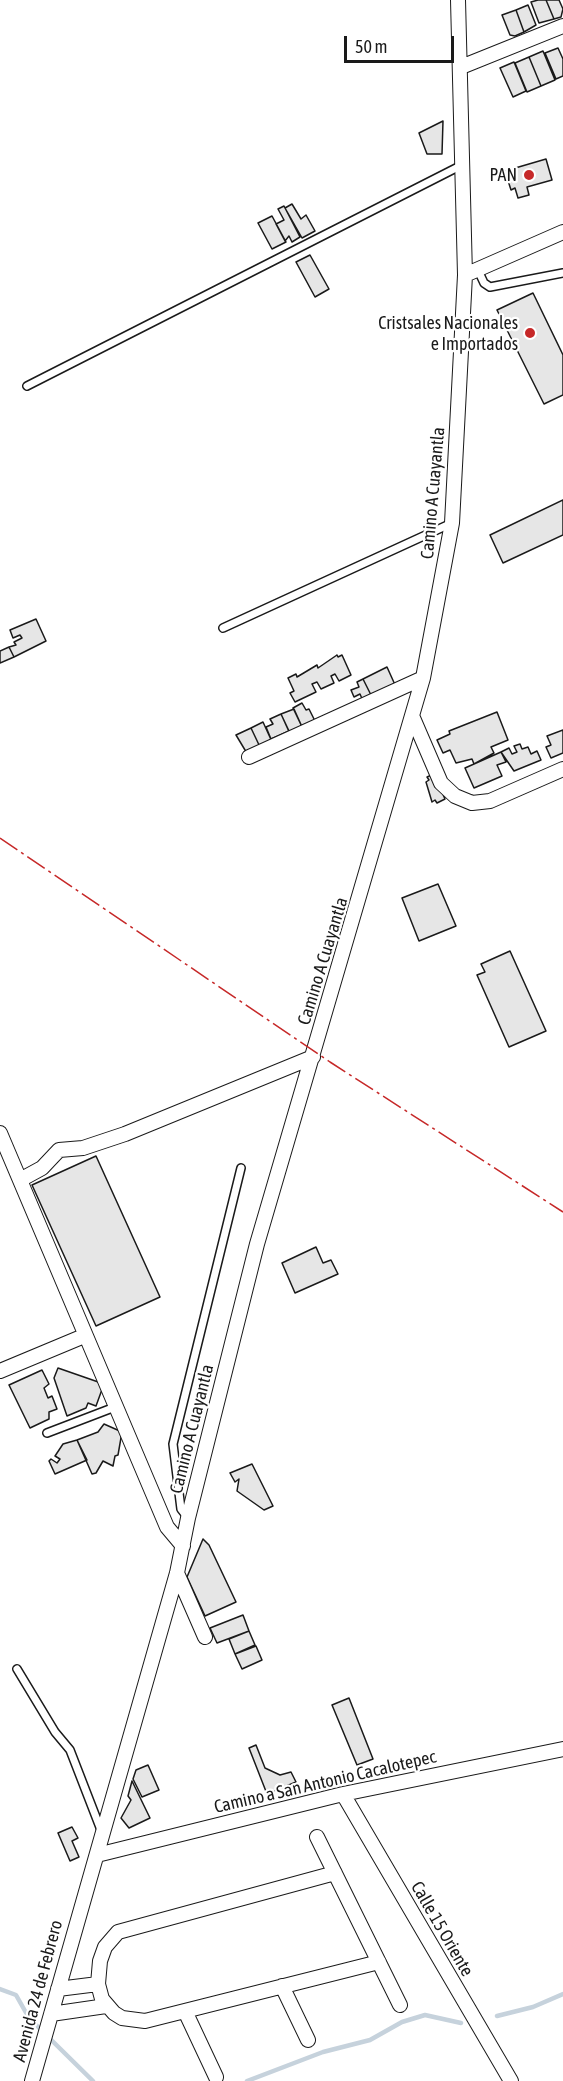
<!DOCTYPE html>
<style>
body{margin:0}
#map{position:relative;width:563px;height:2081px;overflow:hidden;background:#fff;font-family:"Asap Condensed",sans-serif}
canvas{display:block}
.scale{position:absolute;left:344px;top:36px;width:110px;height:27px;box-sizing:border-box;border:3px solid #1a1a1a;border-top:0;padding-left:8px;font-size:18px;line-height:21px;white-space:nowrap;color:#1a1a1a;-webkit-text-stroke:4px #fff;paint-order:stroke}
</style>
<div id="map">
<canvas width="563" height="2081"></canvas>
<div class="scale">50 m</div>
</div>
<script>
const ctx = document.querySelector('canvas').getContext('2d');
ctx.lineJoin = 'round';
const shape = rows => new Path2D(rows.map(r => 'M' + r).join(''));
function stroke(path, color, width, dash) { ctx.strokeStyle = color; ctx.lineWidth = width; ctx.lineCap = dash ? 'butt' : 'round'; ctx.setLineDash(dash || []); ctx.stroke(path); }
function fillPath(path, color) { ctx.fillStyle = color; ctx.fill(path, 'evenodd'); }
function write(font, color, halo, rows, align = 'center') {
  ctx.font = font + ' "Asap Condensed",sans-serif'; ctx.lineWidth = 4.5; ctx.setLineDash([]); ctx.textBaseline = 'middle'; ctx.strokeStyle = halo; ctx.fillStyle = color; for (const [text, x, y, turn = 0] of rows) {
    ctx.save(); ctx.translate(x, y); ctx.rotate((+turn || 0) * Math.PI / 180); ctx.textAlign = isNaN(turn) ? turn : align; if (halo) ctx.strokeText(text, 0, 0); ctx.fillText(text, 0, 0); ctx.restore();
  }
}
stroke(shape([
 [0,1989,16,1995,29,2018,93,2081],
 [497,2016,533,2007,563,1994],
 [247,2081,323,2052,370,2040,402,2022,425,2015,461,2023]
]), '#c6d2dc', 4.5);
const building = shape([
 [538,0,546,0,554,19,539,23,531,2,538,0],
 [546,0,559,0,563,9,561,17,554,19,546,0],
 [528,5,536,25,524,32,516,10,528,5],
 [516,10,524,32,515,36,510,35,502,15,516,10],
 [558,48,563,59,563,76,556,79,545,53,558,48],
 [543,51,555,80,541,86,529,57,543,51],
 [529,57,541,86,527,92,515,63,529,57],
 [514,62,526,91,513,97,500,68,514,62],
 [443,121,442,154,427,154,419,133,443,121],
 [546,159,552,180,527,187,529,195,518,198,515,188,511,190,505,171,546,159],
 [292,204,301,219,306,215,315,231,302,238,285,208,292,204],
 [284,206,300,237,292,242,289,236,285,241,276,224,284,220,278,209,284,206],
 [272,216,286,242,272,249,258,223,272,216],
 [310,255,329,289,315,297,296,262,310,255],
 [533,293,563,355,563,395,544,404,497,310,533,293],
 [563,500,563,535,503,563,490,535,563,500],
 [36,619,46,641,14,657,9,647,16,645,14,642,22,638,20,635,13,638,10,630,36,619],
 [9,647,14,657,0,663,0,651,9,647],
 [337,655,338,657,342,655,351,675,339,681,335,674,331,676,334,683,321,689,317,682,312,684,316,692,295,702,290,693,294,691,288,678,296,674,297,677,317,665,318,668,337,655],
 [387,667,396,687,372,697,363,679,387,667],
 [363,679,372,697,363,701,360,694,354,697,351,690,359,687,357,682,363,679],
 [302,703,306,710,309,709,316,723,303,729,293,708,302,703],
 [294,709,303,729,291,736,281,714,294,709],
 [497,712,508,740,491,747,494,753,474,764,472,759,456,763,450,750,443,753,437,740,450,734,449,731,497,712],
 [281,714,289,731,271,739,266,727,273,724,270,719,281,714],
 [263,722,273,744,260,747,251,728,263,722],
 [251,728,260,747,248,755,236,735,251,728],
 [563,730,563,753,551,758,546,747,551,745,547,736,563,730],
 [520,744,522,749,528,747,531,754,537,751,541,760,514,771,501,752,509,748,512,754,517,752,514,746,520,744],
 [501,752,506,762,497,765,502,776,474,788,465,768,501,752],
 [434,774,445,799,437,803,435,800,432,802,426,782,429,780,427,777,434,774],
 [438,884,456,926,419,941,402,898,438,884],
 [510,951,546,1031,509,1047,477,975,485,972,481,964,510,951],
 [96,1156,160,1297,96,1326,32,1185,96,1156],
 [316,1247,323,1263,331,1260,338,1274,295,1293,282,1263,316,1247],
 [58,1368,104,1384,96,1406,88,1403,86,1408,67,1416,54,1378,58,1368],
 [42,1370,49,1384,44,1388,48,1398,52,1396,57,1409,49,1412,49,1419,30,1428,9,1385,42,1370],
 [104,1424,122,1432,118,1455,115,1456,113,1466,103,1461,96,1473,92,1474,77,1440,98,1432,104,1424],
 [77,1440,87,1460,55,1474,49,1461,51,1459,57,1463,60,1459,55,1456,63,1444,77,1440],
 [252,1464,273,1506,264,1510,237,1491,239,1479,235,1482,230,1473,252,1464],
 [203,1539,209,1545,236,1602,205,1616,187,1577,203,1539],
 [243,1615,249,1631,217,1643,210,1628,243,1615],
 [249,1631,255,1645,235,1654,229,1639,249,1631],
 [256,1646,262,1660,242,1669,235,1654,256,1646],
 [349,1698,373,1759,357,1765,332,1705,349,1698],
 [256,1745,265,1768,280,1775,291,1772,296,1782,267,1794,249,1748,256,1745],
 [148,1765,159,1790,142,1797,133,1779,136,1770,148,1765],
 [132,1781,150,1818,129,1828,121,1818,131,1800,128,1796,132,1781],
 [72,1827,78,1838,72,1841,79,1857,70,1861,58,1833,72,1827]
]);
fillPath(building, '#e6e6e6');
stroke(building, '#1a1a1a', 1.5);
const service = shape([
 [477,268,484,283,490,287,563,273],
 [27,386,462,165],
 [223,628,452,523],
 [47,1433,115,1407],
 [188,1518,181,1509,173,1444,241,1168],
 [17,1669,55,1732,70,1750,101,1830]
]);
const minor = shape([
 [461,67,563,26],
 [465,275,563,232],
 [413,718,441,783,455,796,472,803,490,801,563,769],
 [249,757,423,678],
 [0,1133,167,1527,183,1546],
 [20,1180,42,1168,59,1150,83,1148,125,1134,313,1057],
 [0,1371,84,1336],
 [177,1573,205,1637],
 [343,1794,511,2081],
 [317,1837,400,2005],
 [97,1855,343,1794,563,1749],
 [335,1873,118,1932,105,1947,100,1961,98,1984,102,1999,114,2013,122,2018,145,2021,379,1962],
 [282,1986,308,2040],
 [58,1989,98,1984],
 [185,2011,216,2077],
 [51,2014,106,2006],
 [32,2081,177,1573,188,1518,257,1244,423,678,452,523,465,275,458,0]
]);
stroke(service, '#1a1a1a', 10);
stroke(minor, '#1a1a1a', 16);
stroke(service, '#fff', 7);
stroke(minor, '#fff', 14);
stroke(shape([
 [0,838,330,1062,563,1212]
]), '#c62828', 1.5, [21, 4.5, 3, 4.5]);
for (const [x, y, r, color] of [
 [529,175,6,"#c62828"],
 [530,333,6,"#c62828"]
]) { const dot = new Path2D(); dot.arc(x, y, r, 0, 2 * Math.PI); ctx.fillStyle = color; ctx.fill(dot); stroke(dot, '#fff', 2); }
write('18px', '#1a1a1a', '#fff', [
 ["PAN",517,175],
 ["Cristsales Nacionales",518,323],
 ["e Importados",518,344]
], 'right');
write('18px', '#1a1a1a', '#fff', [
 ["Camino A Cuayantla",433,493,-85],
 ["Camino A Cuayantla",323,961,-73],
 ["Camino A Cuayantla",192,1429,-76],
 ["Camino a San Antonio Cacalotepec",325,1782,-13],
 ["Calle 15 Oriente",442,1929,60],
 ["Avenida 24 de Febrero",38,1991,-75]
]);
</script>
